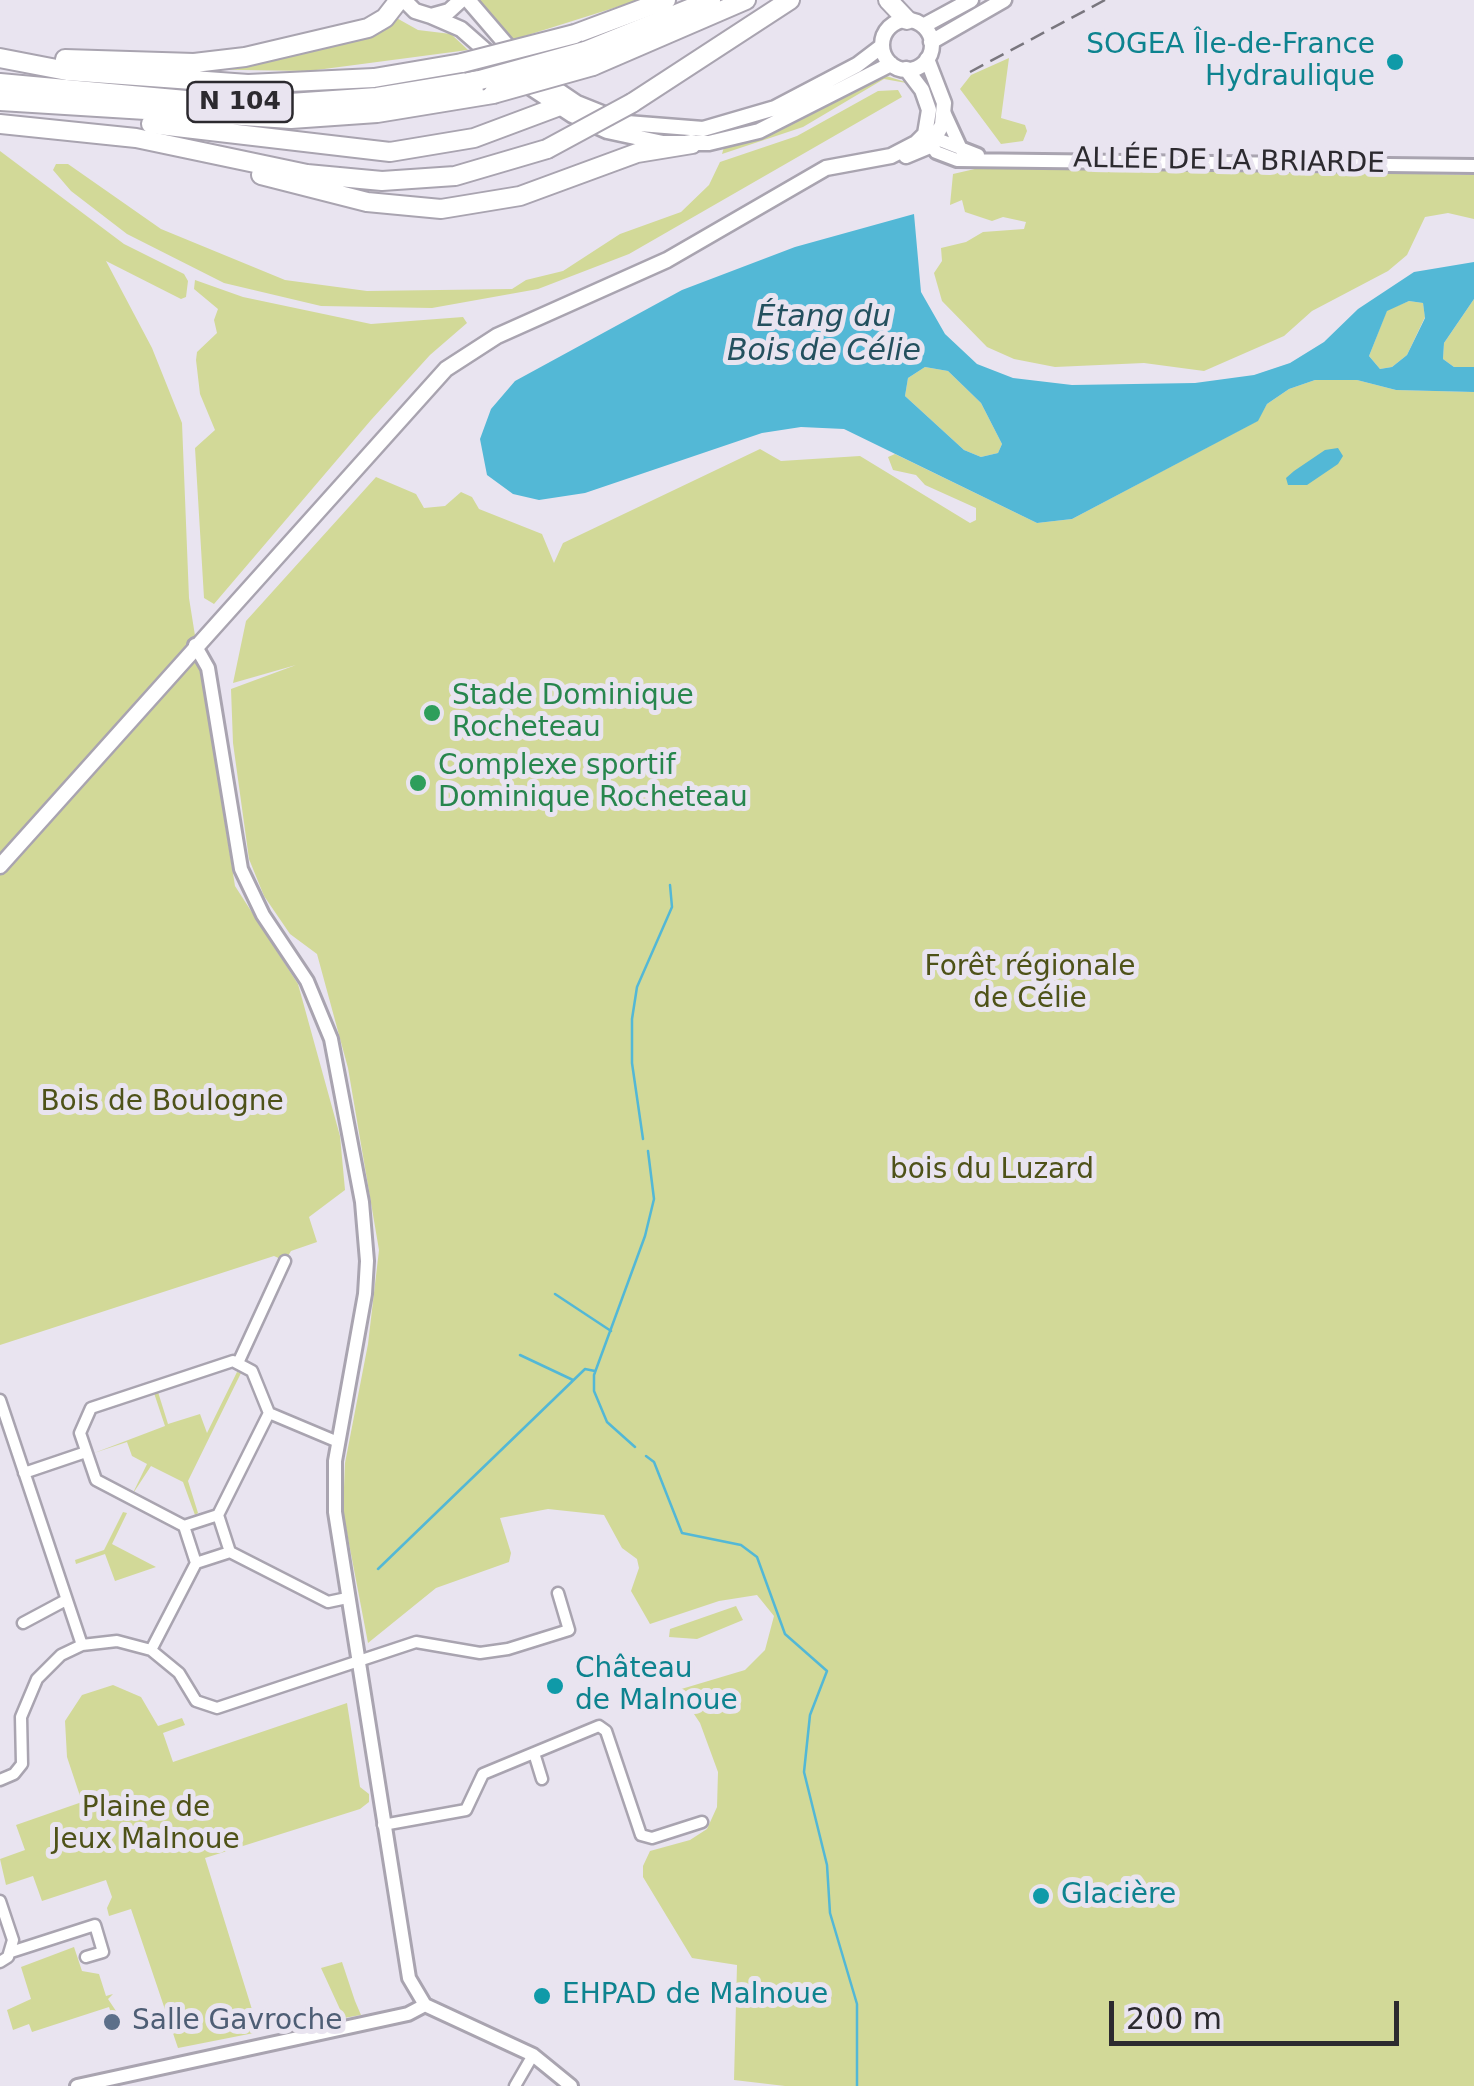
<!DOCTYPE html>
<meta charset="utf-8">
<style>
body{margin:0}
#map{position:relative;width:1474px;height:2086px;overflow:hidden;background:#e9e4f0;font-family:"DejaVu Sans",sans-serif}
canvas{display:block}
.scale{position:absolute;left:1109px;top:2001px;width:290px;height:45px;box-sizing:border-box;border:5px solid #2c2a2f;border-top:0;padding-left:12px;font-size:30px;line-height:35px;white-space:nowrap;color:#2c2a2f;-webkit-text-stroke:8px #e9e4f0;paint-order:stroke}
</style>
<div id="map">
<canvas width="1474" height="2086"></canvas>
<div class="scale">200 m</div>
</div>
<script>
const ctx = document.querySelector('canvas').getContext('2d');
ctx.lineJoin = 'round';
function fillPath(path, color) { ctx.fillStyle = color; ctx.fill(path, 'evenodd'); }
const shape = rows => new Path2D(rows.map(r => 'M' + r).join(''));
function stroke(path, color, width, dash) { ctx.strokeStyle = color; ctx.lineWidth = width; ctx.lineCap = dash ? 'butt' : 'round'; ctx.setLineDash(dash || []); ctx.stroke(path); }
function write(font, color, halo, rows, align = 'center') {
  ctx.font = font + ' "DejaVu Sans",sans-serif'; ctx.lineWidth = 10; ctx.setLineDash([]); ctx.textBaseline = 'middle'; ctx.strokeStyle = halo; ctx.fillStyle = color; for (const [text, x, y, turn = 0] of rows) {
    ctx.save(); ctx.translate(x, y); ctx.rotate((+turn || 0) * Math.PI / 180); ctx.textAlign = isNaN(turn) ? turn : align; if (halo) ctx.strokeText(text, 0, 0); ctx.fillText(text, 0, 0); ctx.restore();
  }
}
fillPath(shape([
 [474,0,639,0,509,41],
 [393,16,418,30,451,34,468,50,309,71,178,69],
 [1009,58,1001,118,1025,125,1027,131,1023,141,1001,144,960,89,971,75],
 [883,75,912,84,884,79,803,127,722,154,724,147,795,122],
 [898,90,902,97,629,254,538,289,432,308,321,306,224,283,127,234,71,191,53,170,56,164,68,164,161,229,285,280,367,291,512,289,526,280,563,271,620,234,681,212,709,185,720,162,797,136,878,91],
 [0,151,124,244,184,274,188,281,186,297,181,299,106,261,152,348,182,423,189,598,235,886,298,984,340,1136,345,1190,309,1217,317,1242,291,1251,285,1261,274,1256,0,1345],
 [992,165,1474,175,1474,219,1448,213,1425,217,1407,255,1388,271,1312,311,1284,336,1204,371,1144,363,1055,367,1014,359,987,347,942,301,934,273,942,261,941,248,966,242,983,232,1024,229,1026,222,1003,217,992,221,965,212,962,200,950,205,953,174],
 [195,280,243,297,371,324,463,317,467,323,430,355,371,420,214,604,204,598,195,448,215,430,200,394,196,360,197,352,217,333,214,320,218,309,194,289],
 [1474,299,1474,367,1454,367,1443,359,1444,343],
 [1409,301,1423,303,1425,317,1407,355,1392,367,1380,369,1369,356,1387,310],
 [925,367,948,371,981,403,1002,444,998,453,981,457,964,450,905,396,908,378],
 [1315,380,1357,380,1396,390,1474,392,1474,2086,785,2086,734,2080,737,1965,692,1958,643,1877,643,1866,650,1851,690,1840,707,1829,717,1807,718,1772,700,1723,678,1690,745,1670,765,1650,774,1616,757,1595,719,1601,650,1624,631,1591,639,1568,637,1559,622,1548,604,1515,548,1509,500,1518,511,1553,509,1562,436,1588,368,1643,343,1512,345,1463,368,1344,379,1250,348,1068,317,954,290,934,264,896,249,859,233,743,231,689,296,665,233,683,246,621,376,477,416,494,424,508,445,506,461,492,472,497,479,509,542,534,554,563,563,543,760,449,781,461,860,456,970,523,976,520,976,508,925,485,916,475,893,470,888,457,895,454,1037,523,1072,519,1257,421,1267,404,1289,389],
 [237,1372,241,1373,188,1481,198,1513,195,1515,183,1482,151,1466,132,1495,147,1464,132,1456,127,1442,94,1453,165,1426,154,1393,158,1392,168,1424,200,1414,207,1433],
 [123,1512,127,1513,112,1544,156,1567,115,1581,105,1554,76,1564,75,1560,104,1550],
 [736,1606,743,1620,697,1639,669,1637,670,1629],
 [113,1685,141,1697,158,1726,182,1718,185,1725,163,1733,173,1762,347,1703,360,1787,369,1794,369,1802,360,1809,205,1858,259,2032,178,2048,131,1909,109,1916,107,1908,112,1897,106,1880,42,1901,33,1876,6,1885,0,1859,25,1850,16,1825,82,1802,67,1757,65,1721,82,1695],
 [74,1947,82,1971,99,1974,106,1996,113,1994,108,1999,116,2011,111,2013,109,2007,32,2032,29,2024,13,2030,7,2010,31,1999,21,1967],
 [342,1962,355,2001,361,2015,344,2018,321,1968]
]), '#d2d998');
fillPath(shape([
 [914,214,921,292,945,334,977,364,1013,378,1072,385,1195,383,1254,375,1290,363,1324,342,1358,309,1414,272,1474,262,1474,299,1444,343,1443,359,1454,367,1474,367,1474,392,1396,390,1357,380,1315,380,1289,389,1267,404,1258,421,1072,519,1037,523,844,429,801,427,762,433,585,493,539,500,513,494,487,475,480,439,491,409,515,381,682,290,795,247],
 [1409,301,1423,303,1425,318,1407,355,1392,367,1380,369,1369,356,1387,311],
 [925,367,948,371,981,403,1002,444,998,453,981,457,964,450,905,396,908,378],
 [1338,448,1343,456,1338,464,1307,485,1288,485,1286,478,1294,471,1325,450]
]), '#53b8d6');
stroke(shape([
 [643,1139,632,1063,632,1019,637,987,672,907,670,885],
 [555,1294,611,1331],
 [520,1355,573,1380],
 [635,1447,607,1422,594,1391,594,1375,645,1236,654,1199,648,1151],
 [646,1456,654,1462,682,1533,741,1545,757,1557,785,1634,827,1671,810,1715,804,1772,827,1865,830,1913,857,2004,857,2086],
 [378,1569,585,1369,595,1371]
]), '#53b8d6', 2.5);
const minor = shape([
 [238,1363,285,1261],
 [0,1400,82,1645],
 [24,1473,86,1452],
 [218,1515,230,1552,196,1563,184,1526,218,1515],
 [218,1515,269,1413],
 [184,1526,96,1480,80,1433,91,1408,233,1361,252,1371,269,1413,338,1442],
 [230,1552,328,1602,347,1598],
 [23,1623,66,1600],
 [151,1650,196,1563],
 [534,1753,542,1779],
 [0,1780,14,1774,22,1764,21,1717,37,1679,61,1655,82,1645,117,1641,151,1650,179,1673,196,1701,217,1708,416,1642,480,1653,508,1649,569,1630,558,1593],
 [383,1825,466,1810,483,1774,599,1726,606,1731,641,1835,652,1838,702,1822],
 [0,1901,13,1940,8,1957,0,1962],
 [11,1952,95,1925,103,1952,86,1957],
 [515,2086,533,2055]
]);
const tertiary = shape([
 [944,112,961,149],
 [927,135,978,155],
 [927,138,936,152,957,160,1474,166],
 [195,645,208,668,241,869,263,915,307,981,331,1039,362,1202,367,1261,365,1294,335,1461,335,1512,409,1978,425,2005,533,2055,571,2086],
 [77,2086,408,2014,425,2005]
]);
const secondary = shape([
 [404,0,415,11,431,16,449,11,461,0],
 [468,0,517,57],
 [431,16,461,29,519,80,572,115,607,131,663,143,709,143,759,131,891,64],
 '882 45a25 25 0 1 1 50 0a25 25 0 1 1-50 0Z',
 [923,26,971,0],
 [931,42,1004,0],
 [540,78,577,103,627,123,703,129,775,108,857,65,882,46],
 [906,156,930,146,942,125,944,103,927,59],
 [0,866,446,369,497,336,667,260,826,168,891,156,916,143,925,134,929,110,922,90,906,69]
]);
const trunk = shape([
 [888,0,907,20],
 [585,51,711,0],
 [593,66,746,0],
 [0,83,197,101,290,103,377,97,480,80],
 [0,101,291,119,377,113,493,94],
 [151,124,390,152,474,138,557,107]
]);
const motorway = shape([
 [575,34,666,0],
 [0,58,67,71,248,84,374,78,462,63],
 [65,59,194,63,245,57,368,28,385,18,399,0],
 [632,103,790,0],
 [0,124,136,138,307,174,382,181,455,176,547,149],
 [261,175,367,202,441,209,520,196,637,153,692,144]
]);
stroke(minor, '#a9a4b0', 15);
stroke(tertiary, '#a9a4b0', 18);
stroke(secondary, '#a9a4b0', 19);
stroke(trunk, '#a9a4b0', 22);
stroke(motorway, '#a9a4b0', 22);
stroke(minor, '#fff', 10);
stroke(tertiary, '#fff', 12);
stroke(secondary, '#fff', 14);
stroke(trunk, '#fff', 18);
stroke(motorway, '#fff', 18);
stroke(shape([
 [970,72,1105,0]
]), '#79767e', 2.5, [15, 8]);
const trunkBridge = shape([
 [480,80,585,51],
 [493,94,593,66]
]);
const motorwayBridge = shape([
 [462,63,575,34],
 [547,149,632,103]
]);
stroke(trunkBridge, '#a9a4b0', 22, []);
stroke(motorwayBridge, '#a9a4b0', 22, []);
stroke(trunkBridge, '#fff', 18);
stroke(motorwayBridge, '#fff', 18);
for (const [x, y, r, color] of [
 [1395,62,10,"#0f9aa8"],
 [432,713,10,"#2e9e5b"],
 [418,783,10,"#2e9e5b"],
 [555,1686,10,"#0f9aa8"],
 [1041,1896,10,"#0f9aa8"],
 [542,1996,10,"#0f9aa8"],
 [112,2022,10,"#5c6f8a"]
]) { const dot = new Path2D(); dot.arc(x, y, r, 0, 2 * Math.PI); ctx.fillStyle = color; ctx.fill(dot); stroke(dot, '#e9e4f0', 4); }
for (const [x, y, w] of [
 [240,102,105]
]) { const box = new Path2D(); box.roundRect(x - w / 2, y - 20, w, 40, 8); ctx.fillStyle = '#e9e4f0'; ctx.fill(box); stroke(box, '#2c2a2f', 2.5); }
write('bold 25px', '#2c2a2f', null, [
 ["N 104",240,102]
]);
write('28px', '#0d838f', '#e9e4f0', [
 ["SOGEA Île-de-France",1375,46,"right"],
 ["Hydraulique",1375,78,"right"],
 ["Château",575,1670],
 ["de Malnoue",575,1702],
 ["Glacière",1061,1896],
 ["EHPAD de Malnoue",562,1996]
], 'left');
write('28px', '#2c2a2f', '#e9e4f0', [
 ["ALLÉE DE LA BRIARDE",1229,162,1]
]);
write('28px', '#27864d', '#e9e4f0', [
 ["Stade Dominique",452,697],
 ["Rocheteau",452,729],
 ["Complexe sportif",438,767],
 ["Dominique Rocheteau",438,799]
], 'left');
write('28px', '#4e5218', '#e9e4f0', [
 ["Forêt régionale",1030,968],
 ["de Célie",1030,1000],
 ["Bois de Boulogne",162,1103],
 ["bois du Luzard",992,1171],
 ["Plaine de",146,1809],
 ["Jeux Malnoue",146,1841]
]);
write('28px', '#4e5e75', '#e9e4f0', [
 ["Salle Gavroche",132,2022]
], 'left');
write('italic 30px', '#24505e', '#e9e4f0', [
 ["Étang du",824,318],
 ["Bois de Célie",824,352]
]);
</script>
